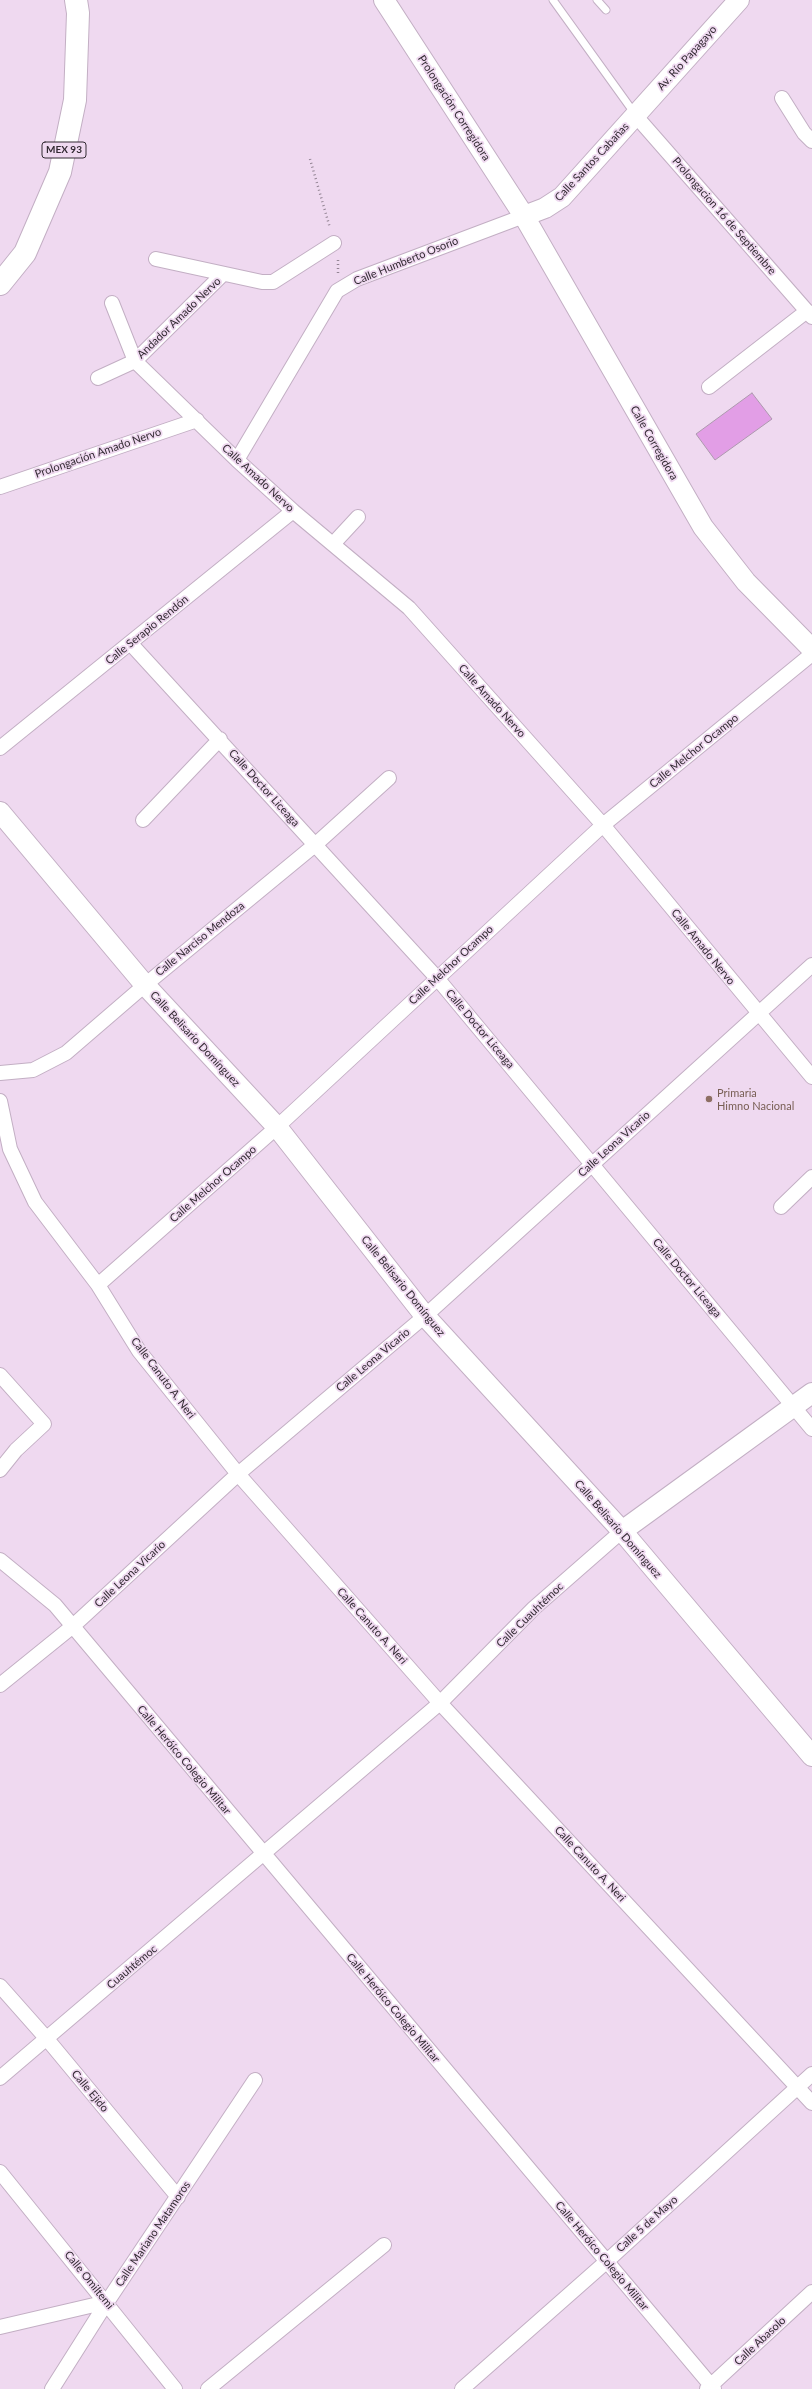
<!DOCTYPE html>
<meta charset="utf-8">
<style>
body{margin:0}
canvas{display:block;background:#efd9f0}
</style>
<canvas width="812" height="2389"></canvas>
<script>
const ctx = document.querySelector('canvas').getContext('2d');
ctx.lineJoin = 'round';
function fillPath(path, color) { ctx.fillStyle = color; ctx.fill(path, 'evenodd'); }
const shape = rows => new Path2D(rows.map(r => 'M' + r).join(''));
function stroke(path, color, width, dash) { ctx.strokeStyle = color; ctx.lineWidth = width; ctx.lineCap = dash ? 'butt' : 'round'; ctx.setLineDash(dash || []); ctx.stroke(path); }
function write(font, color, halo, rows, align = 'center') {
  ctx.font = font + ' Lato,sans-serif'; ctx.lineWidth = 3.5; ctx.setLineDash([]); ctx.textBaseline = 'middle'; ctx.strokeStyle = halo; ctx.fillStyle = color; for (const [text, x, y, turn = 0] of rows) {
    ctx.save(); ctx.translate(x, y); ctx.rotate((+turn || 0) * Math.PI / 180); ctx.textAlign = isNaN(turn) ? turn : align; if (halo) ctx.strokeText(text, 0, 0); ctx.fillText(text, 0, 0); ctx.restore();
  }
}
const building = shape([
 [752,393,772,419,715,460,696,434,752,393]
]);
fillPath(building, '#e29ee6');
stroke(building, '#ad99ae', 1);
const lane = shape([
 [553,0,635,114],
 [597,0,606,10]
]);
const street = shape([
 [782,98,804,133,812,141],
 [635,115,812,317],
 [156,259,262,282,273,282,334,243],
 [112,303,135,361,237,460,293,511,409,608,603,825,812,1077],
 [98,378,135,361,223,274],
 [709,387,807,311],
 [237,460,337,291,357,279,524,216],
 [0,487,197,420],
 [333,544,358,517],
 [131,644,437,978,812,1429],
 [0,748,293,511],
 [143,820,220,739],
 [0,1073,33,1070,66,1053,145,985,316,844,389,778],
 [0,1101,10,1149,35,1202,98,1285,139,1351,238,1474,440,1703,812,2103],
 [781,1207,812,1177],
 [98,1285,277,1127,603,825,812,654],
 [0,1375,44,1424,16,1450,0,1470],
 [0,1560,55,1605,714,2389],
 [0,1685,73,1626,238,1474,425,1316,812,965],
 [0,1986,47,2039,178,2197],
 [0,2078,440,1703,534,1608,622,1531],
 [0,2172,175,2389],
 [0,2327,107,2302],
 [52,2389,107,2302,255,2080],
 [208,2389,384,2245],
 [462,2389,606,2262,812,2074],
 [707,2389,812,2292]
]);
const secondary = shape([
 [384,0,524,216,703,527,746,582,812,649],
 [524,216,545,208,562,197,739,0],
 [0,812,145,985,277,1127,425,1316,622,1531,812,1756],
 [622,1531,812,1393]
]);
const primary = shape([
 [0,284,25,253,60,172,75,100,78,13,76,0]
]);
stroke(lane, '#c3afc4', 9);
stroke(street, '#c3afc4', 16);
stroke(secondary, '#c3afc4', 22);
stroke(primary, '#c3afc4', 24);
stroke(shape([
 [310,159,330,228],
 [338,260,338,273]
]), '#948595', 2.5, [1, 3]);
stroke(lane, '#fff', 7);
stroke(street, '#fff', 14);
stroke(secondary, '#fff', 20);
stroke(primary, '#fff', 22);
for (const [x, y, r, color] of [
 [709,1099,4,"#8d6e63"]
]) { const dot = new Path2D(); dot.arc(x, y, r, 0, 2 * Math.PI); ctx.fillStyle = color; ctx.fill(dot); stroke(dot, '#efd9f0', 1.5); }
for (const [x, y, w] of [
 [64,150,44]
]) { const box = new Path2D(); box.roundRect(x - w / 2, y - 8, w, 16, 3); ctx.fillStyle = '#efd9f0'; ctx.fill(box); stroke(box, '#322a32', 1); }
write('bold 10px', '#322a32', null, [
 ["MEX 93",64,150]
]);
write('11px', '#322a32', '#efd9f0', [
 ["Av. Río Papagayo",687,58,-48],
 ["Prolongación Corregidora",454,108,57],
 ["Calle Santos Cabañas",592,162,-47],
 ["Prolongacion 16 de Septiembre",724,216,49],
 ["Calle Humberto Osorio",406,261,-22],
 ["Andador Amado Nervo",179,318,-44],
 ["Calle Corregidora",654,443,60],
 ["Prolongación Amado Nervo",98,453,-19],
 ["Calle Amado Nervo",258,478,43],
 ["Calle Serapio Rendón",147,630,-39],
 ["Calle Amado Nervo",492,701,48],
 ["Calle Melchor Ocampo",694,751,-39],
 ["Calle Doctor Liceaga",264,788,48],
 ["Calle Narciso Mendoza",200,939,-39],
 ["Calle Amado Nervo",703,947,51],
 ["Calle Melchor Ocampo",451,965,-43],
 ["Calle Doctor Liceaga",480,1029,50],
 ["Calle Belisario Domínguez",195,1039,47],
 ["Calle Leona Vicario",614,1144,-42],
 ["Calle Melchor Ocampo",213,1184,-41],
 ["Calle Doctor Liceaga",687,1278,50],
 ["Calle Belisario Domínguez",403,1286,51],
 ["Calle Leona Vicario",373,1360,-40],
 ["Calle Canuto A. Neri",163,1378,53],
 ["Calle Belisario Domínguez",618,1529,49],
 ["Calle Leona Vicario",130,1574,-43],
 ["Calle Cuauhtémoc",530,1615,-44],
 ["Calle Canuto A. Neri",372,1626,48],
 ["Calle Heróico Colegio Militar",184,1760,50],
 ["Calle Canuto A. Neri",590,1864,47],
 ["Cuauhtémoc",132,1967,-40],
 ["Calle Heróico Colegio Militar",393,2008,50],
 ["Calle Ejido",90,2091,50],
 ["Calle 5 de Mayo",647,2224,-42],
 ["Calle Mariano Matamoros",153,2234,-56],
 ["Calle Heróico Colegio Militar",602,2256,50],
 ["Calle Omiltemi",89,2280,51],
 ["Calle Abasolo",760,2341,-43]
]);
write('11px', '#785e54', '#efd9f0', [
 ["Primaria",717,1093],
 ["Himno Nacional",717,1106]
], 'left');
</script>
